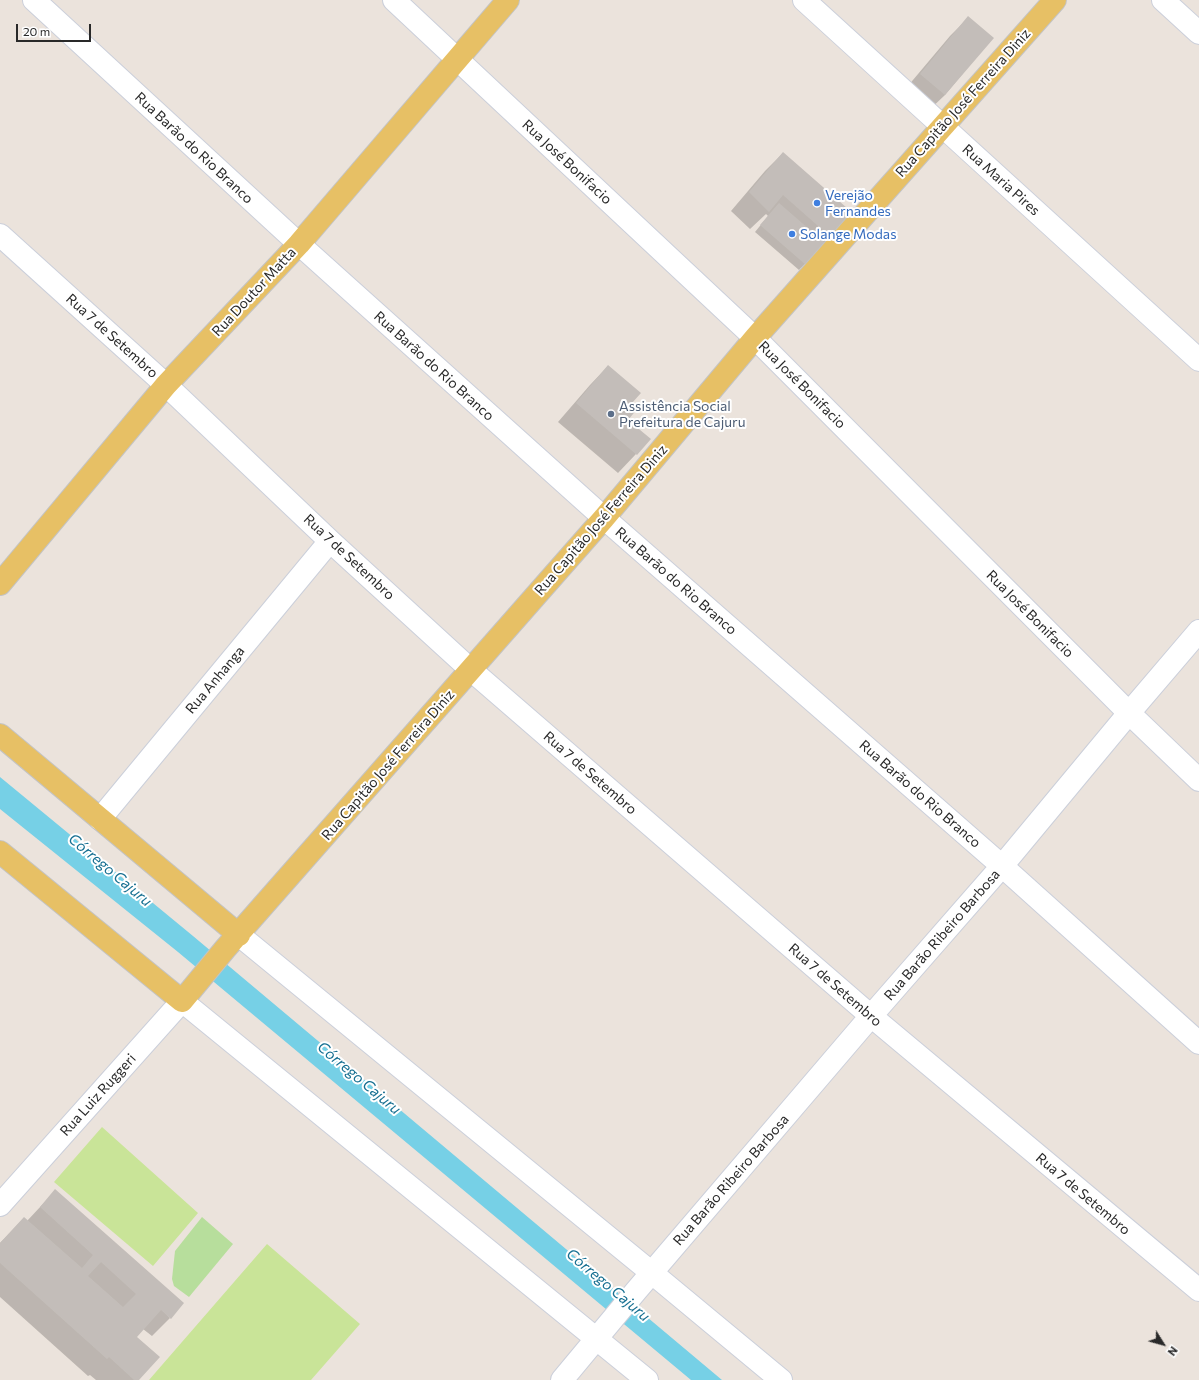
<!DOCTYPE html>
<meta charset="utf-8">
<style>
body{margin:0}
#map{position:relative;width:1199px;height:1380px;overflow:hidden;background:#ebe3dc;font-family:Commissioner,sans-serif}
canvas{display:block}
.north{position:absolute;left:1143px;top:1324px;width:40px;height:40px;-webkit-text-stroke:3px #fff;paint-order:stroke;rotate:127deg;font-size:11px;font-weight:700;line-height:16px;text-align:center;color:#292929}
.north::after{content:'';display:block;margin:auto;width:14px;height:18px;background:#292929;clip-path:polygon(50% 0,100% 100%,50% 72%,0 100%)}
.scale{position:absolute;left:16px;top:24px;width:75px;height:18px;box-sizing:border-box;border:2px solid #292929;border-top:0;padding-left:5px;font-size:12px;line-height:14px;white-space:nowrap;color:#292929;-webkit-text-stroke:3px #fff;paint-order:stroke}
</style>
<div id="map">
<canvas width="1199" height="1380"></canvas>
<div class="north">N</div>
<div class="scale">20 m</div>
</div>
<script>
const context = document.querySelector('canvas').getContext('2d');
context.lineJoin = 'round';
function fill(path, color) {
  context.fillStyle = color;
  context.fill(path, 'evenodd');
}
function stroke(path, color, width, dash) {
  context.strokeStyle = color;
  context.lineWidth = width;
  context.lineCap = dash ? 'butt' : 'round';
  context.setLineDash(dash || []);
  context.stroke(path);
}
function write(font, color, halo, rows, align = 'center') {
  context.font = font + ' Commissioner,sans-serif';
  context.lineWidth = 4;
  context.setLineDash([]);
  context.textBaseline = 'middle';
  context.strokeStyle = halo;
  context.fillStyle = color;
  for (const [text, x, y, turn = 0] of rows) {
    context.save();
    context.translate(x, y);
    context.rotate((+turn || 0) * Math.PI / 180);
    context.textAlign = isNaN(turn) ? turn : align;
    if (halo) context.strokeText(text, 0, 0);
    context.fillText(text, 0, 0);
    context.restore();
  }
}
fill(new Path2D(`
 M202 1217 233 1244 189 1297 174 1286 172 1279 175 1251Z`), '#b7de9c');
fill(new Path2D(`
 M102 1127 198 1213 153 1266 54 1182Z
 M267 1244 360 1324 311 1380H149Z`), '#c9e498');
fill(new Path2D(`
 M0 777 193 936 722 1380H691L178 952 0 809Z`), '#76d0e6');
fill(new Path2D(`
 M968 18 992 38 945 95 926 113 902 93 950 36Z
 M783 153 853 215 799 270 755 232 768 216 766 214 750 229 731 211 765 171Z
 M608 366 631 403 626 420 636 454 618 473 558 422 590 385Z
 M55 1191 170 1318 152 1336 143 1329 136 1337 138 1380H96L90 1375 88 1376 0 1297V1243L24 1218 27 1221Z`), '#0003');
fill(new Path2D(`
 M968 16 994 38 945 95 920 74Z
 M783 152 855 215 834 240 783 195 769 212 749 192Z
 M779 203 825 243 806 265 760 225Z
 M608 365 641 393 632 403 638 408 628 420 651 439 637 455 576 403Z
 M55 1189 184 1303 171 1319 161 1310 137 1337 160 1357 139 1380H134L109 1357 107 1359 0 1263V1243L24 1217 82 1268 93 1255 40 1207ZM101 1262 136 1294 123 1307 88 1276Z`), '#c3bdb9');
const minor = new Path2D(`
 M34 0 299 244 604 518 1002 866 1199 1043
 M394 0 755 338 1129 713 1199 780
 M804 0 1199 360
 M1163 0 1199 33
 M0 235 166 385 330 541 471 670 871 1016 1199 1290
 M100 819 330 541
 M239 935 652 1273 781 1380
 M0 1205 182 1001 647 1380
 M562 1380 636 1291 871 1016 1002 866 1129 713 1199 631`);
const major = new Path2D(`
 M0 584 166 385 299 244 508 0
 M0 735 239 935
 M0 852 182 1001 225 949 604 518 755 338 1055 0`);
stroke(minor, '#cbcfda', 24);
stroke(major, '#c3c3c3', 24);
stroke(minor, '#fff', 22);
stroke(major, '#e7c065', 22);
for (const [x, y, r, color] of [
 [817,203,4,"#3f7fe0"],
 [792,234,4,"#3f7fe0"],
 [611,414,4,"#5c6f8a"]
]) {
  const dot = new Path2D();
  dot.arc(x, y, r, 0, 2 * Math.PI);
  context.fillStyle = color;
  context.fill(dot);
  stroke(dot, '#fff', 1.5);
}
write('14px', '#292929', '#fff', [
 ["Rua Capitão José Ferreira Diniz",963,103,-48],
 ["Rua Barão do Rio Branco",194,148,43],
 ["Rua José Bonifacio",567,162,43],
 ["Rua Maria Pires",1001,180,42],
 ["Rua Doutor Matta",254,292,-47],
 ["Rua 7 de Setembro",112,336,42],
 ["Rua Barão do Rio Branco",434,366,42],
 ["Rua José Bonifacio",802,385,45],
 ["Rua Capitão José Ferreira Diniz",601,520,-49],
 ["Rua 7 de Setembro",349,557,43],
 ["Rua Barão do Rio Branco",676,581,41],
 ["Rua José Bonifacio",1030,614,45],
 ["Rua Anhanga",215,680,-50],
 ["Rua Capitão José Ferreira Diniz",388,765,-49],
 ["Rua 7 de Setembro",590,773,41],
 ["Rua Barão do Rio Branco",920,794,41],
 ["Rua Barão Ribeiro Barbosa",942,935,-49],
 ["Rua 7 de Setembro",835,985,41],
 ["Rua Luiz Ruggeri",98,1095,-48],
 ["Rua Barão Ribeiro Barbosa",731,1180,-49],
 ["Rua 7 de Setembro",1083,1194,40]
]);
write('14px', '#366cbe', '#fff', [
 ["Verejão",825,195],
 ["Fernandes",825,211],
 ["Solange Modas",800,234]
], 'left');
write('14px', '#4e5e75', '#fff', [
 ["Assistência Social",619,406],
 ["Prefeitura de Cajuru",619,422]
], 'left');
write('italic 15px', '#166f91', '#fff', [
 ["Córrego Cajuru",110,870,40],
 ["Córrego Cajuru",359,1078,40],
 ["Córrego Cajuru",608,1285,40]
]);
</script>
